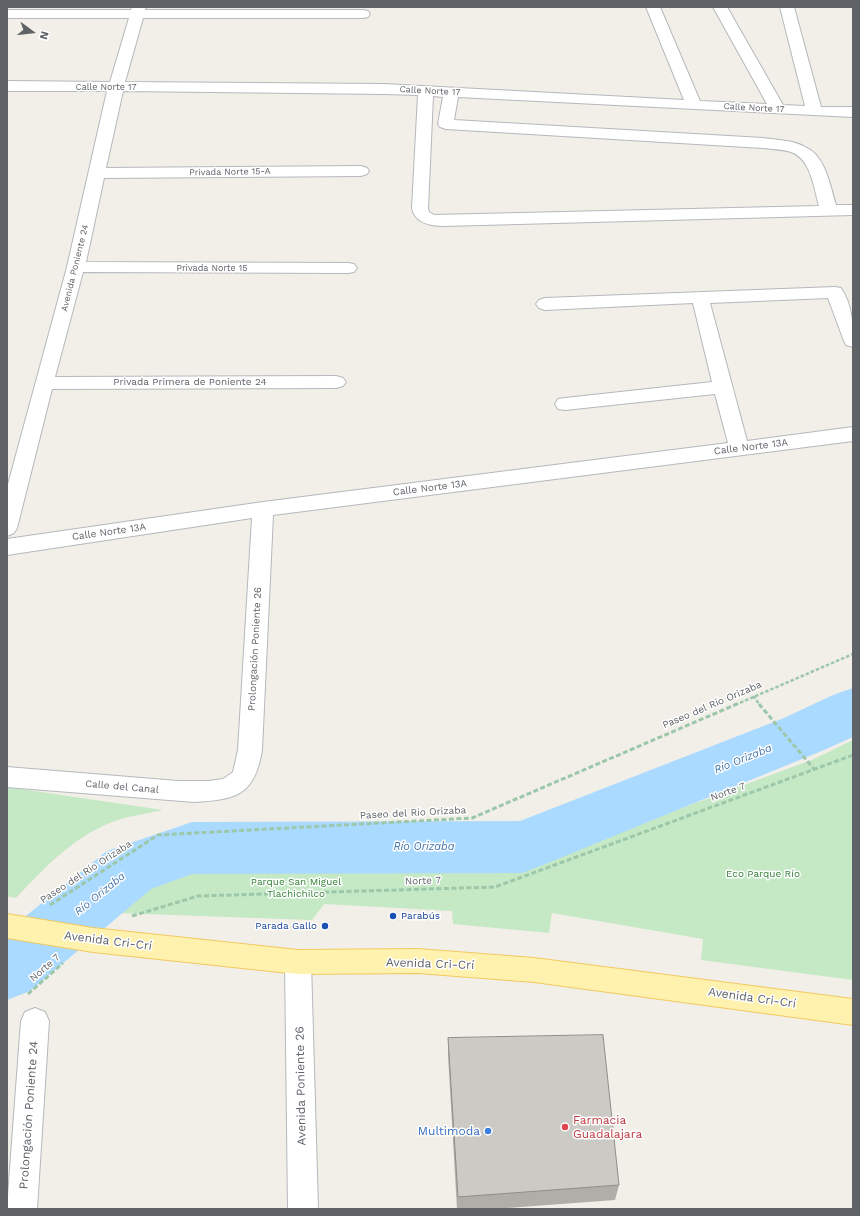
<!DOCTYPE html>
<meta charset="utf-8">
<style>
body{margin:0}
#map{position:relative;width:860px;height:1216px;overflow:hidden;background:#f1efe8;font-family:"Work Sans",sans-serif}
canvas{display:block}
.frame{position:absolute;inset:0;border:8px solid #5f6368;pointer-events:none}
.north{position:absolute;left:12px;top:12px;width:40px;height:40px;-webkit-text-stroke:3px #fff;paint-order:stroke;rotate:105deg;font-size:11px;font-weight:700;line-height:16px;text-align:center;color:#5f6368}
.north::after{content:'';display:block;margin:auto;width:14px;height:18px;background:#5f6368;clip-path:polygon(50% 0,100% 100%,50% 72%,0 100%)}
</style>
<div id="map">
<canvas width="860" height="1216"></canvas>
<div class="frame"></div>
<div class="north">N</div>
</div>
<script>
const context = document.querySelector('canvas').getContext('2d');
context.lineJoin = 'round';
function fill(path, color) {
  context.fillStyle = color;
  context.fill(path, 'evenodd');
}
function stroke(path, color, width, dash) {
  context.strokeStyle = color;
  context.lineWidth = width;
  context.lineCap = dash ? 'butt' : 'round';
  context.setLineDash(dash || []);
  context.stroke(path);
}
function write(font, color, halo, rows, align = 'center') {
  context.font = font + ' "Work Sans",sans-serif';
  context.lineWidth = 3;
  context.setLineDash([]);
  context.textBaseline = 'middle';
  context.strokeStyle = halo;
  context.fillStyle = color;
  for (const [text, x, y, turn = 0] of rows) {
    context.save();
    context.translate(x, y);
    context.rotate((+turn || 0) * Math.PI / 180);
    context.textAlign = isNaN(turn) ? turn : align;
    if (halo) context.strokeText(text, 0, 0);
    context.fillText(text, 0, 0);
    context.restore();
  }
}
fill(new Path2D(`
 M853 740V980L701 960 703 939 552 913 549 933 453 924 452 911 324 904 312 920 89 912 185 857 314 855 553 856 814 759Z
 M7 787 163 810C149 813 135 815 121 819 78 832 46 866 16 898L7 896Z`), '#c5e8c5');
fill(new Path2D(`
 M853 688V737L824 750 543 865 522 873 192 874 151 889 30 991 7 1000V931L107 851 192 822 520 821 784 718 833 695Z`), '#aadaff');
const minor = new Path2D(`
 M132 7H146L145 10H363L368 11 370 14 368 17 363 18H143L125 82 384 84 684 100 646 7H660L700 101 767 104 713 7H727L783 105 805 106 780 7H794L821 107H853V117L458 97 454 120 763 138C777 140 793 140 805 147 826 156 830 186 836 205H853V215L444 226C430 226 415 223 412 208L418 95 384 94 123 91 106 168 361 166 367 168 369 171 367 174 361 176 104 178 86 262 348 263 354 264 357 268 354 272 348 273 83 272 55 377 336 376 343 378 346 382 343 386 336 388 52 389 17 528 14 533 7 536V488L67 267 107 91H7V81L110 82 129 18H7V10H131ZM433 96 443 97 438 124 440 127 446 129 763 148C772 149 782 149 791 152 811 159 814 188 819 206L434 215 429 212 428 208Z
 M835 287 841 288C853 306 853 326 853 347L846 345 844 341 828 298 710 303 747 441 853 427V441L273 515 262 750C255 795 236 800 194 802L7 787V767L178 781H209L223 779 233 772 238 750 252 518 7 555V539L263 502 728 443 715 394 565 410 558 409 555 404 558 399 565 398 712 382 693 303 545 310 539 308 536 304 539 300 545 298Z
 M298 950 307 953 311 962 318 1209H288L285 962 289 953Z
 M35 1008 45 1012 49 1021 37 1209H7L21 1021 25 1012Z`);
const major = new Path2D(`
 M7 914 93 928 298 950 418 949 534 958 853 999V1025L534 982 418 973 298 974 93 952 7 938Z`);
stroke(minor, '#b5b8bc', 2);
stroke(major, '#f2c960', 2);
stroke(new Path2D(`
 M753 696 760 705
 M735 705 853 654`), '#9cc7a9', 2.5, [3.5, 2]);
stroke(new Path2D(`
 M759 704 814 769
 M50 905 158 835 472 818 737 704
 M132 916 198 896 495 887 853 755
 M28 994 63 963`), '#9cc7a9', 3, [5, 2.5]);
fill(minor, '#fff');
fill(major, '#fff2af');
fill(new Path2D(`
 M448 1038 619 1185 615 1200 494 1209H457L448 1055Z`), '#afaea9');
const building = new Path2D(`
 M603 1035 619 1185 458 1197 448 1038Z`);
fill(building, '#cccac5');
stroke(building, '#8f8d8a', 1);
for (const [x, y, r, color] of [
 [393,916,4,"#1a4fb4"],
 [325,926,4,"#1a4fb4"],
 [565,1127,4,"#e0444e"],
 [488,1131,4,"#3f7fe0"]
]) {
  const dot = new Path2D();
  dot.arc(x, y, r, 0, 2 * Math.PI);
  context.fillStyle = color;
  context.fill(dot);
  stroke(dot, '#fff', 1.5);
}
write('9px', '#5f6368', '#fff', [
 ["Calle Norte 17",106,87],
 ["Calle Norte 17",430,91,3],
 ["Calle Norte 17",754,108,3],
 ["Privada Norte 15-A",230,172,-1],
 ["Avenida Poniente 24",75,268,-76],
 ["Privada Norte 15",212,268]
]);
write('10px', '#5f6368', '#fff', [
 ["Privada Primera de Poniente 24",190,382],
 ["Calle Norte 13A",751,447,-7],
 ["Calle Norte 13A",430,488,-7],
 ["Calle Norte 13A",109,532,-8],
 ["Prolongación Poniente 26",255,649,-87],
 ["Paseo del Río Orizaba",712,705,-23],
 ["Calle del Canal",122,787,5],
 ["Norte 7",728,792,-20],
 ["Paseo del Río Orizaba",413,813,-3],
 ["Paseo del Río Orizaba",86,872,-33],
 ["Norte 7",423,881,-2],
 ["Norte 7",45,968,-41]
]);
write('10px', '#348238', '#fff', [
 ["Eco Parque Río",763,874],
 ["Parque San Miguel",296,882],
 ["Tlachichilco",296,894]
]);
write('10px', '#164399', '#fff', [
 ["Parabús",401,916],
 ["Parada Gallo",317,926,"right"]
], 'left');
write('italic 11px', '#4174aa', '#fff', [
 ["Río Orizaba",743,759,-22],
 ["Río Orizaba",424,847],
 ["Río Orizaba",100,894,-39]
]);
write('12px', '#5f6368', '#fff', [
 ["Avenida Cri-Crí",108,941,7],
 ["Avenida Cri-Crí",430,964,2],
 ["Avenida Cri-Crí",752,998,8],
 ["Avenida Poniente 26",301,1086,-91],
 ["Prolongación Poniente 24",29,1115,-86]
]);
write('12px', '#be3a42', '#fff', [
 ["Farmacia",573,1120],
 ["Guadalajara",573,1134]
], 'left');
write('12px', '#366cbe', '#fff', [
 ["Multimoda",480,1131]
], 'right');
</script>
